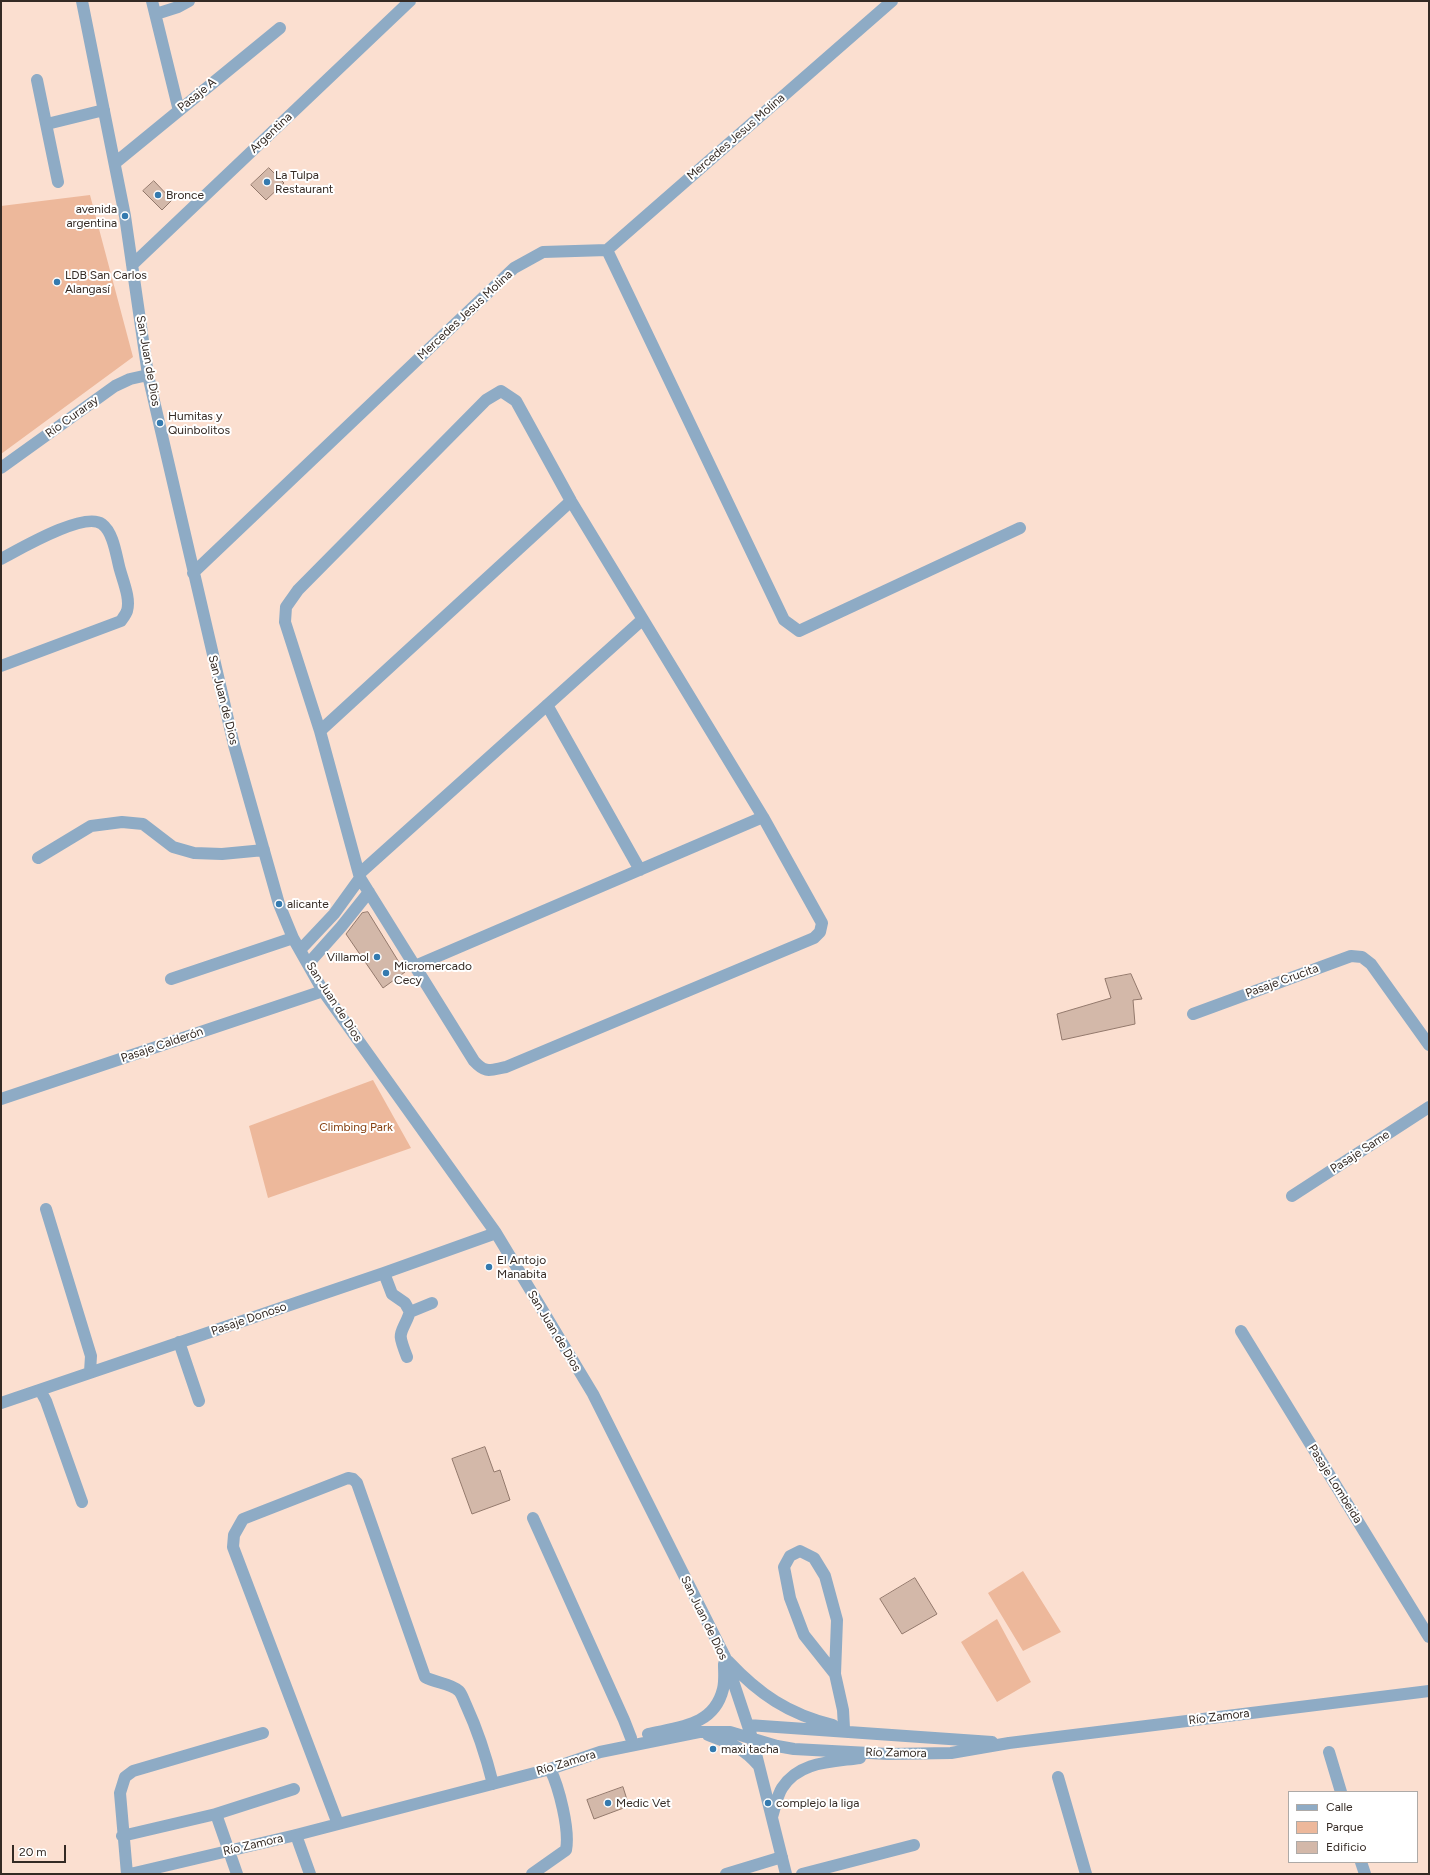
<!DOCTYPE html>
<meta charset="utf-8">
<style>
body{margin:0}
#map{position:relative;width:1430px;height:1875px;overflow:hidden;background:#fbdfd0;font-family:Figtree,sans-serif}
canvas{display:block}
.frame{position:absolute;inset:0;border:2px solid #342a24;pointer-events:none}
.legend{position:absolute;left:1288px;top:1791px;width:130px;height:72px;box-sizing:border-box;background:#fff;border:1px solid #aeaaa7;margin:0;padding:5px 7px;list-style:none;font-size:12px;color:#342a24}
.legend li{display:flex;align-items:center;gap:8px;height:20px}
.legend b{width:20px;border:1px solid #aeaaa7}
.scale{position:absolute;left:12px;top:1845px;width:54px;height:18px;box-sizing:border-box;border:2px solid #342a24;border-top:0;padding-left:5px;font-size:12px;line-height:14px;white-space:nowrap;color:#342a24;-webkit-text-stroke:3px #fff;paint-order:stroke}
</style>
<div id="map">
<canvas width="1430" height="1875"></canvas>
<div class="frame"></div>
<ul class="legend">
<li><b style="height:5px;background:#8eabc5"></b>Calle</li>
<li><b style="height:11px;background:#edb89b"></b>Parque</li>
<li><b style="height:11px;background:#d3b8a9"></b>Edificio</li>
</ul>
<div class="scale">20 m</div>
</div>
<script>
const context = document.querySelector('canvas').getContext('2d');
context.lineJoin = 'round';
function fill(path, color) {
  context.fillStyle = color;
  context.fill(path, 'evenodd');
}
function stroke(path, color, width, dash) {
  context.strokeStyle = color;
  context.lineWidth = width;
  context.lineCap = dash ? 'butt' : 'round';
  context.setLineDash(dash || []);
  context.stroke(path);
}
function write(font, color, halo, rows, align = 'center') {
  context.font = font + ' Figtree,sans-serif';
  context.lineWidth = 4;
  context.setLineDash([]);
  context.textBaseline = 'middle';
  context.strokeStyle = halo;
  context.fillStyle = color;
  for (const [text, x, y, turn = 0] of rows) {
    context.save();
    context.translate(x, y);
    context.rotate((+turn || 0) * Math.PI / 180);
    context.textAlign = isNaN(turn) ? turn : align;
    if (halo) context.strokeText(text, 0, 0);
    context.fillText(text, 0, 0);
    context.restore();
  }
}
fill(new Path2D(`
 M90 195 133 357 1 454V206Z
 M373 1080 411 1148 268 1198 249 1126Z
 M1023 1571 1061 1632 1023 1651 988 1593Z
 M997 1619 1031 1682 997 1702 961 1642Z`), '#edb89b');
const building = new Path2D(`
 M269 168 284 183 266 200 251 185Z
 M154 181 172 200 162 210 143 191Z
 M368 912 405 972 383 988 346 934 362 913Z
 M1131 974 1142 999 1133 1000 1135 1024 1062 1040 1057 1014 1111 998 1105 979Z
 M485 1447 494 1472 500 1470 510 1500 472 1514 452 1459Z
 M915 1578 937 1614 902 1634 880 1599Z
 M623 1787 629 1806 594 1819 587 1800Z`);
fill(building, '#d3b8a9');
stroke(building, '#93796c', 1);
stroke(new Path2D(`
 M82 1 125 216 148 375 234 745 279 904 293 938 323 991 496 1233 593 1394 725 1657 752 1738 786 1874
 M152 1 179 111
 M156 14 178 7 189 1
 M37 80 58 182
 M47 124 104 110
 M115 163 280 28
 M607 250 784 620 799 631 1020 528
 M132 265 410 1
 M501 391 516 401 571 501 763 817 822 923 820 932 814 938 506 1067C490 1070 486 1074 474 1061L360 878 320 731 285 622 286 607 298 590 486 400Z
 M1 468 115 386 130 379 148 375
 M1 559C20 549 84 511 102 524 113 532 116 554 119 566 122 579 131 598 127 611 126 614 123 618 121 621L1 666
 M193 573 514 268 543 252 607 250 892 1
 M547 705 640 870
 M320 731 571 501
 M38 858 91 826 122 822 143 824 173 847 194 853 222 854 264 850
 M359 874 642 620
 M301 949 334 914 360 878
 M308 964 341 927 369 892
 M415 966 763 817
 M171 979 293 938
 M1193 1014 1351 956 1362 957 1371 964 1429 1045
 M1 1099 323 991
 M1292 1196 1429 1107
 M46 1209 91 1356 90 1372
 M384 1273 392 1294 405 1303 410 1312C401 1337 396 1329 407 1357
 M410 1312 432 1303
 M1241 1331 1429 1637
 M179 1342 199 1401
 M40 1390 46 1401 82 1502
 M1 1403 384 1273 496 1233
 M533 1518 624 1720 631 1738
 M728 1661C759 1694 788 1714 833 1725
 M835 1674 804 1635 790 1598 784 1567 790 1556 800 1551 814 1558 825 1576 837 1620 835 1674 843 1710 844 1728
 M748 1725 992 1742
 M648 1734C679 1727 714 1726 723 1689 725 1681 724 1672 724 1664
 M708 1735C729 1743 743 1747 758 1765
 M1329 1752 1341 1792
 M1058 1777 1086 1874
 M216 1814 237 1874
 M772 1817C775 1808 777 1796 782 1788 799 1761 832 1762 860 1758
 M338 1824 233 1547 234 1535 243 1519 348 1478 353 1479 357 1483 425 1677C435 1683 450 1683 459 1691 462 1694 464 1701 466 1705 478 1731 486 1756 493 1784
 M296 1835 310 1874
 M122 1836 216 1814 294 1789
 M1361 1862 1365 1874
 M127 1874 120 1793 125 1777 133 1771 263 1733
 M130 1874 296 1835 550 1769 600 1752 699 1732H730L777 1746 794 1749 888 1754 951 1753 1009 1743 1429 1691
 M532 1874 566 1850C570 1830 559 1787 550 1769
 M726 1874 782 1857
 M802 1874 914 1845`), '#8eabc5', 12);
for (const [x, y, r, color] of [
 [267,182,4,"#347aaf"],
 [158,195,4,"#347aaf"],
 [125,216,4,"#347aaf"],
 [57,282,4,"#347aaf"],
 [160,423,4,"#347aaf"],
 [279,904,4,"#347aaf"],
 [377,957,4,"#347aaf"],
 [386,973,4,"#347aaf"],
 [489,1267,4,"#347aaf"],
 [713,1749,4,"#347aaf"],
 [608,1803,4,"#347aaf"],
 [768,1803,4,"#347aaf"]
]) {
  const dot = new Path2D();
  dot.arc(x, y, r, 0, 2 * Math.PI);
  context.fillStyle = color;
  context.fill(dot);
  stroke(dot, '#fff', 1.5);
}
write('12px', '#342a24', '#fff', [
 ["Pasaje A",197,95,-39],
 ["Argentina",271,133,-43],
 ["Mercedes Jesus Molina",736,137,-41],
 ["Mercedes Jesus Molina",465,315,-43],
 ["San Juan de Dios",148,361,80],
 ["Río Curaray",72,417,-36],
 ["San Juan de Dios",223,700,76],
 ["Pasaje Crucita",1282,981,-20],
 ["San Juan de Dios",334,1002,57],
 ["Pasaje Calderón",162,1045,-19],
 ["Pasaje Same",1360,1152,-33],
 ["Pasaje Donoso",249,1319,-19],
 ["San Juan de Dios",554,1331,59],
 ["Pasaje Lombeida",1335,1484,58],
 ["San Juan de Dios",704,1618,64],
 ["Río Zamora",1219,1717,-7],
 ["Río Zamora",896,1753,1],
 ["Río Zamora",566,1763,-17],
 ["Río Zamora",253,1845,-13]
]);
write('12px', '#342a24', '#fff', [
 ["La Tulpa",275,175],
 ["Restaurant",275,189],
 ["Bronce",166,195],
 ["avenida",117,209,"right"],
 ["argentina",117,223,"right"],
 ["LDB San Carlos",65,275],
 ["Alangasí",65,289],
 ["Humitas y",168,416],
 ["Quinbolitos",168,430],
 ["alicante",287,904],
 ["Villamol",369,957,"right"],
 ["Micromercado",394,966],
 ["Cecy",394,980],
 ["El Antojo",497,1260],
 ["Manabita",497,1274],
 ["maxi tacha",721,1749],
 ["Medic Vet",616,1803],
 ["complejo la liga",776,1803]
], 'left');
write('12px', '#864010', '#fff', [
 ["Climbing Park",356,1127]
]);
</script>
